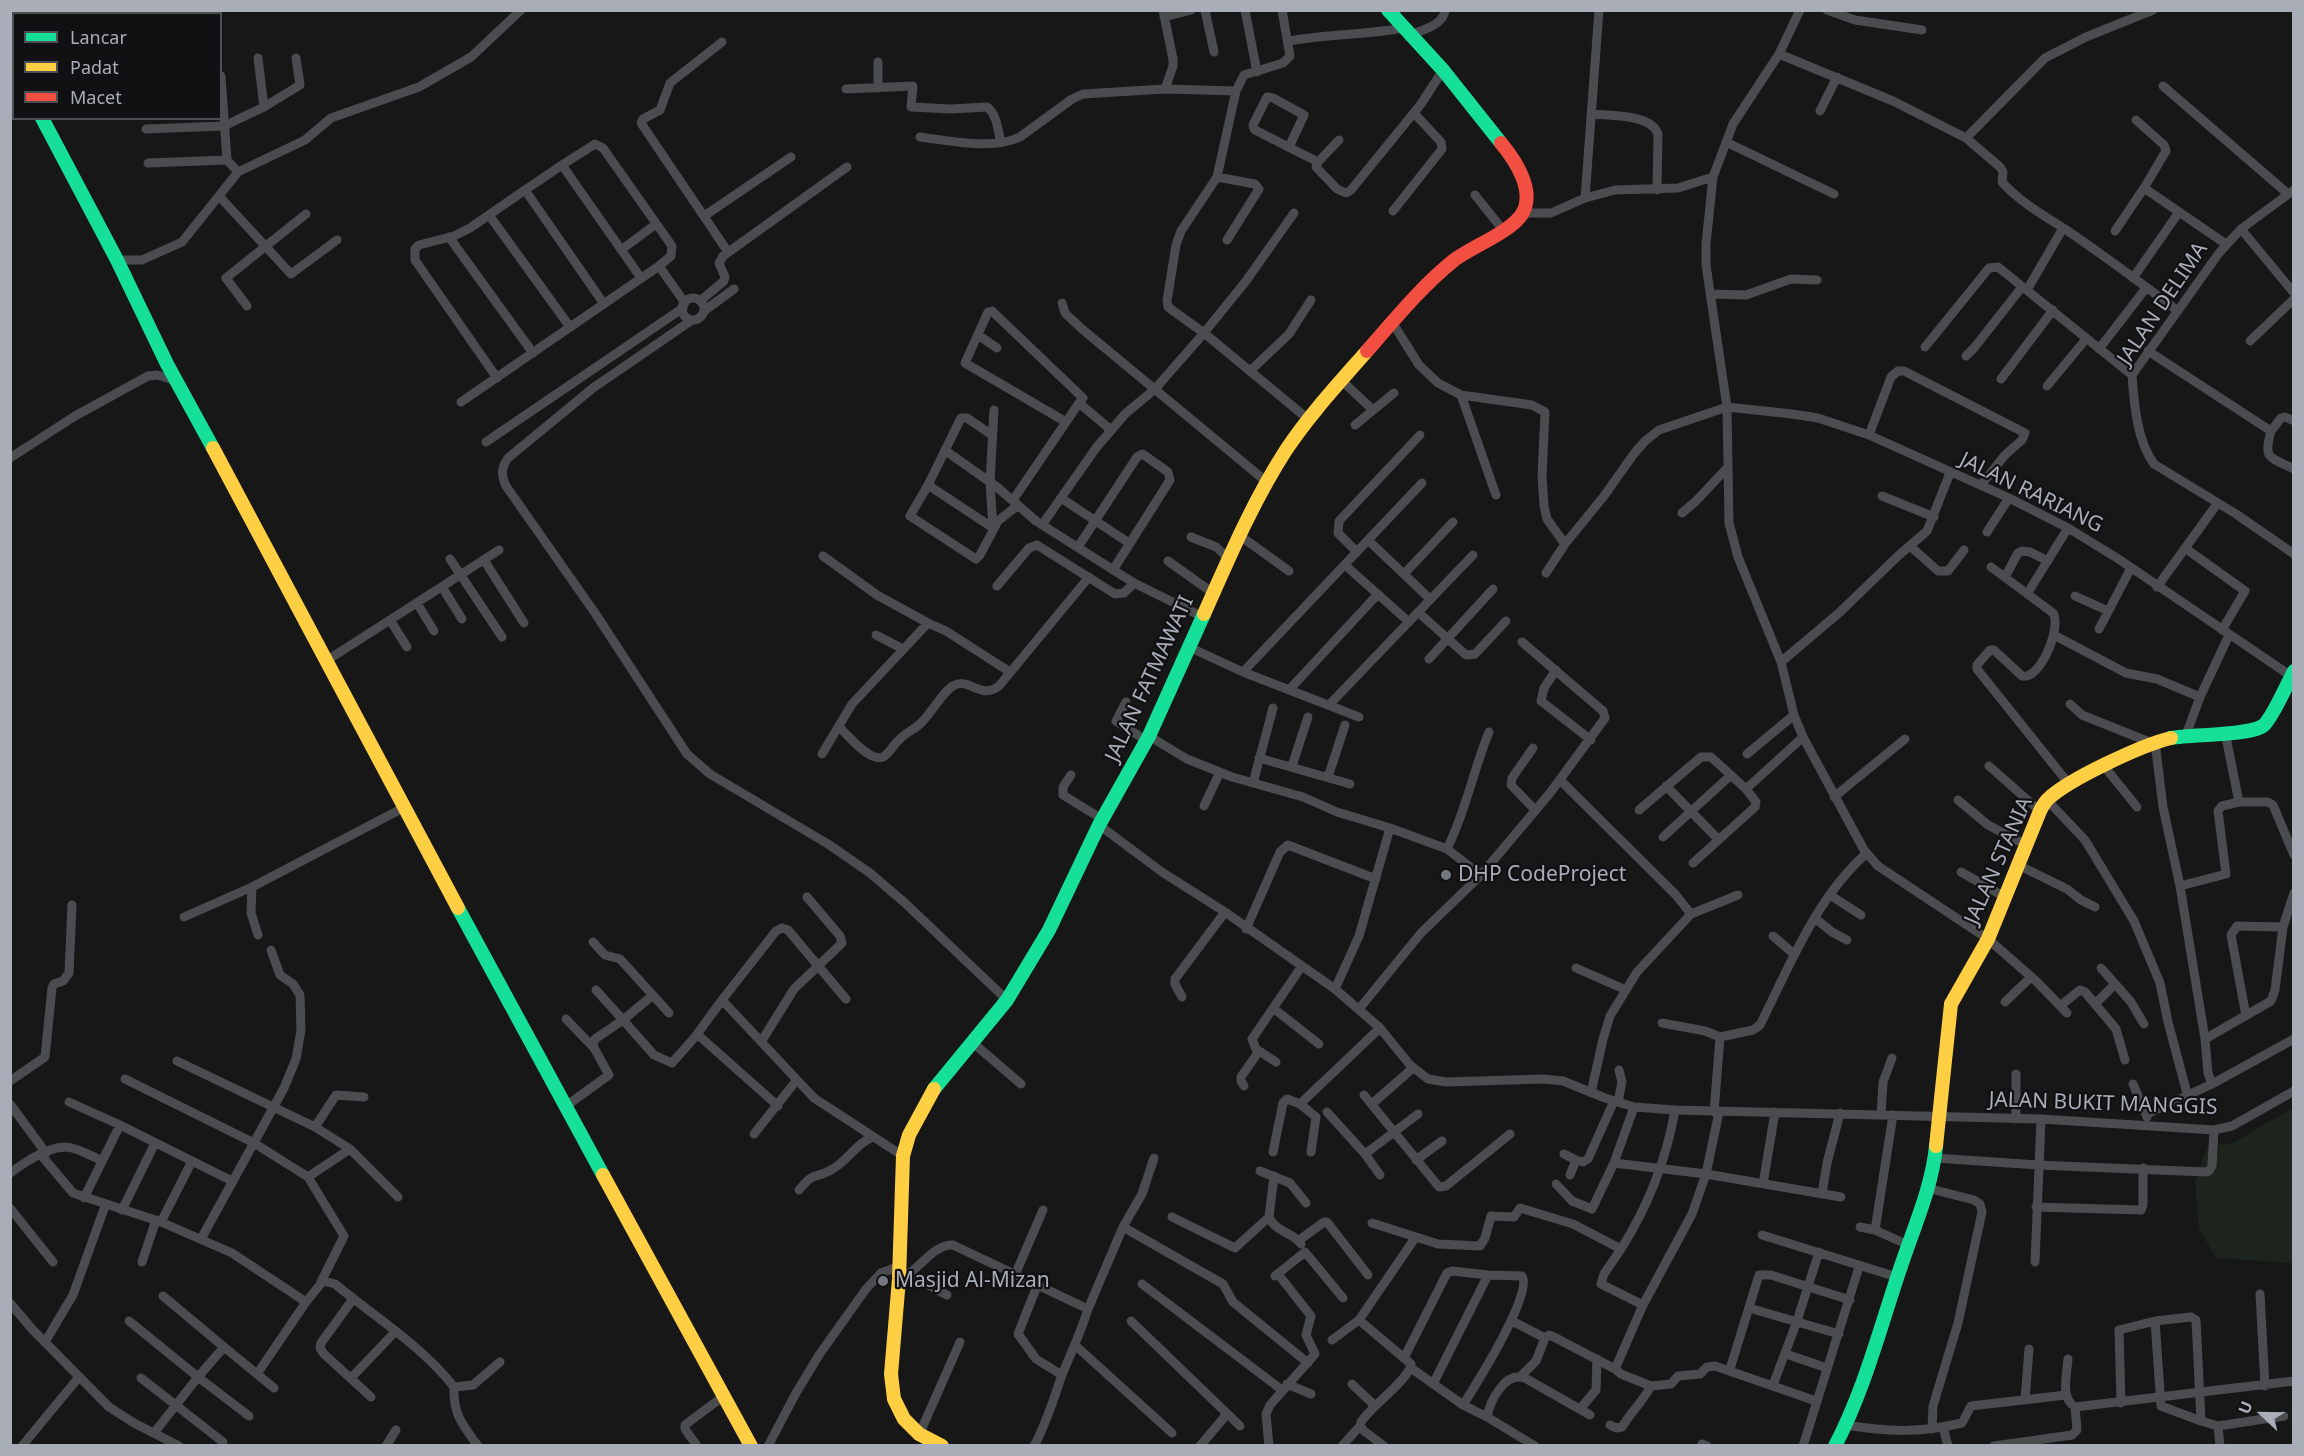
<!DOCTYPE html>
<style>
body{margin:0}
#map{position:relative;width:2304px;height:1456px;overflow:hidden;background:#171717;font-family:"Noto Sans",sans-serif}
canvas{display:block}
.frame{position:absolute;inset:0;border:12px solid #a8adb8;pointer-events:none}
.legend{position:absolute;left:12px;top:12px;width:210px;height:108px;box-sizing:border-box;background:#111113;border:2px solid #4d4f55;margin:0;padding:8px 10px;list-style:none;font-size:18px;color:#a8adb8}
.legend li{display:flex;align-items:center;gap:12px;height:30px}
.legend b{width:30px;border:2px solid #4d4f55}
.north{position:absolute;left:2232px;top:1384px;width:60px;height:60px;-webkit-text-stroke:4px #111113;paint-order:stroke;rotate:292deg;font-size:16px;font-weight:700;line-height:24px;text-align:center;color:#a8adb8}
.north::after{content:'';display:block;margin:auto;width:21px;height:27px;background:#a8adb8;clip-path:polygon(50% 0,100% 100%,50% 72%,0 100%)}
</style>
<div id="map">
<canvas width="2304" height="1456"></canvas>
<div class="frame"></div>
<ul class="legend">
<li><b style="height:8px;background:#16e098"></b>Lancar</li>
<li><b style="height:8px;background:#ffcf43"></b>Padat</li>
<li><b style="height:8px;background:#f24e42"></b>Macet</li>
</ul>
<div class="north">U</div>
</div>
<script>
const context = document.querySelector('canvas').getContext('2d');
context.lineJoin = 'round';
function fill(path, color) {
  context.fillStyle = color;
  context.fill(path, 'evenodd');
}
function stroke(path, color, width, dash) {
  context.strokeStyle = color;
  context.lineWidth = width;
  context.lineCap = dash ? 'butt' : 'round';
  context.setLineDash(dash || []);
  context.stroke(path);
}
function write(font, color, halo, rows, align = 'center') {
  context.font = font + ' "Noto Sans",sans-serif';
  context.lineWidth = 4.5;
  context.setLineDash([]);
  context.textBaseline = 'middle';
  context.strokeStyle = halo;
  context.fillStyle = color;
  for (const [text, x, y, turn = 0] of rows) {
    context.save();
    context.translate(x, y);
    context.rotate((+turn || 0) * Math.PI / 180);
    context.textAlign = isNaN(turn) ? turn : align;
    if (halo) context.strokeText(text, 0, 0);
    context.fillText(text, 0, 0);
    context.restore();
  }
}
fill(new Path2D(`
 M2293 1108V1263L2216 1258 2199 1228 2195 1182 2208 1145 2231 1144Z`), '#1d241e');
stroke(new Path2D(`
 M1163 10 1173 59V66L1165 89
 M1205 10 1214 52
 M1245 10 1257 72
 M1800 10 1779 54 1733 124 1713 177 1706 244V265L1727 407 1729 523 1738 557 1781 662 1794 715 1803 737 1864 850 1878 866 1988 939 2036 981 2067 1013
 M1827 10 1855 20 1922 30
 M94 14 98 10
 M1164 17 1191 10
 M1410 35C1422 30 1444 25 1445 10
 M1289 41C1327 34 1365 35 1404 28
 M722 42 670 83 660 110 643 119 641 123 728 252
 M1779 54 1893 101 1966 138 2000 167 2003 172 2002 182C2020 202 2043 215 2065 229 2103 255 2141 283 2178 311
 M258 58 264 107
 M10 61 14 66
 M878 62V88
 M221 76 227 160 238 172
 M2163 86 2287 193
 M846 89 913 86 911 107 951 109 987 107C997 114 998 131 1001 143
 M1236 91 1244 75 1283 63 1290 56 1282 10
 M1820 111 1837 77
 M1592 114C1611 116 1651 114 1658 134L1657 190
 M2136 120 2164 145 2166 151 2144 188 2226 244
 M146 129 224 126 264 107 300 85 296 58
 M920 137C949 141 993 150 1020 137L1072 99 1083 94 1165 89 1236 91 1217 177
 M1966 138 2045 58 2086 37 2153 10
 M1339 140 1318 162 1316 167 1337 189 1346 193 1351 190 1421 104 1443 70
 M1726 142 1834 194
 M1289 147 1304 115 1273 98 1267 97 1253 125 1254 129 1255 130 1318 162
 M148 163 227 160
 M525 190 562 165
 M1475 195 1503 230
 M219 196 291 274 337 240
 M1585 198 1599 10
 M1393 211 1442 149 1441 142 1414 113
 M1523 213H1551L1585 198 1615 190 1678 188 1713 177
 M489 215 570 327
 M704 216 791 157
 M2241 229 2294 190
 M2115 231 2144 188
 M449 237 533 353
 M1227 240 1259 189 1255 184 1217 177 1181 231 1176 245 1167 301 1168 307 1204 333 1308 419
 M621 250 656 224
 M117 260H142L182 242 238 172 305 140 331 118 419 87 471 57 521 10
 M659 266 685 303
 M2133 278 2179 212
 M2027 290 2063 228
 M2294 293 2241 229 2219 253 2132 375C2134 404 2137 441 2154 464L2236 514 2294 554
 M1712 294 1746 295 1791 279 1817 280
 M682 309a11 11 0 1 1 22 0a11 11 0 1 1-22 0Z
 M700 301 724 281 725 277 719 263 723 256 847 167
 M1062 303 1065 313 1082 329 1268 483
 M247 306 226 278 306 214
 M704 311 734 289
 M692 320 593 388 508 458C501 468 501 475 506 486L595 613 687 754 710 774 828 844 870 873 905 903 1007 1000
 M1392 322 1419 365 1438 383 1461 395 1532 405 1545 412 1542 476 1544 506 1547 519 1565 544
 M978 335 997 348
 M2250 341 2294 299
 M1925 347 1989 268 1998 267 2132 375
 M2099 349 2146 288
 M2148 351 2271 431C2263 459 2269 457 2294 469
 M1966 356 1974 348 2022 287
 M1250 371 1289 334 1311 300
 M497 378 415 260V249L419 245 454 236 470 228 525 190 604 304
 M2001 379 2053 310
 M1341 380 1372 409
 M2047 386 2086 339
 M1461 395 1496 495
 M461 402 659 266 671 256 672 246 603 148 595 144 562 165 641 278
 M1066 422 965 363 988 312 992 311 1083 398 1079 403 1111 430
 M1355 425 1394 393
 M2271 431 2281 418 2285 417 2294 421
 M992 435 967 418H961L928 485 910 516 976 559 980 555 998 521 1018 505
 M1869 435 1891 377 1898 371H1904L2025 433 2022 440 2005 455 1981 485
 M486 442 683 308
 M946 451 997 487 1036 521 1134 583 1203 617
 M10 458 75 416 148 376 157 375 177 381
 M928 485 993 528 990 482 994 410
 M1882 496 1934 517
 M1061 498 1129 543
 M1013 500 1079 403
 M1682 513 1696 501 1728 467
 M1042 525 1096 448 1125 414 1155 389 1204 333 1246 281 1294 213
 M1987 532 2009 498
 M1239 535 1289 571
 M1191 537 1216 547 1228 558
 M1368 540 1430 599
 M1910 546 1938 571H1948L1964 550
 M1078 547 1137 457 1142 454 1144 455 1168 472 1170 480 1113 570
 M2185 548 2245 591 2222 630
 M1357 552 1338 533 1339 521 1420 435
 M823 556 877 595 928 623
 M450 559 502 637
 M484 560 524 623
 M1168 561 1213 593
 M1345 565 1409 622
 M1991 567 2053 613C2062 627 2040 681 2022 676L1994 650H1990L1977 665V669L2069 784
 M1546 573 1565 544 1604 496 1633 455 1645 441 1659 430 1727 407 1792 414 1818 418 1869 435 2009 498 2068 528 2117 558 2291 676
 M1404 574 1453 522
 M2005 577 2018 553 2022 551 2030 552 2048 561
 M997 586 1029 548 1037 545 1115 594 1124 593 1134 583
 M442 587 462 619
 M2157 587 2217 504
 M2027 594 2068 528
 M2075 596 2108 611
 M417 603 434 631
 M1418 612 1466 655 1475 654 1506 621
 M390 620 407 647
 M2099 629 2131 568
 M876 635 903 649
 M2054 635 2126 673 2157 679 2200 697
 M1189 647 1243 672 1359 717
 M1429 659 1493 589
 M326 661 499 550
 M1781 662 1840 612 1899 555 1927 531 1950 473
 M1556 670 1544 688 1541 701 1591 740
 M1243 672 1422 483
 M1289 690 1378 594
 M1126 702 1116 721 1147 741
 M2070 704 2082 715 2152 743
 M1329 705 1473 555
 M839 727C848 735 870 763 883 757 890 753 893 745 899 740 905 733 914 730 921 723 931 714 944 689 955 685 970 678 981 700 999 686L1089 577
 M2225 732 2239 802H2268L2273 805 2294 855
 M2186 735 2200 697 2229 635
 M1149 736 1187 759 1232 777 1303 797 1337 812 1390 828
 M2155 742 2163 807 2180 886 2205 1039 2208 1073 2212 1084 2294 1039
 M1533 748 1512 778 1511 785 1535 810
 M822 754 852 704 928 623 946 631 1010 672
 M1747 754 1794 715
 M1259 758 1350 784
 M1292 766 1308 717
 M1989 766 2040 811
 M2104 766 2137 807
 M1071 775 1063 787V795L1102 819
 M1328 777 1345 725
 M1560 780 1675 894 1691 914 1637 972 1610 1016 1603 1039 1591 1093
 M1253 783 1273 708
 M1666 786 1718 839
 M1746 789 1803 737
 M1834 797 1905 739
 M1958 800 1988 825 2026 845
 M2047 800 2085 840 2134 921 2160 983 2168 1022 2188 1097
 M1204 806 1220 772
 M1639 810 1701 757H1711L1746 789 1756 802 1755 807 1693 863
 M1099 825 1162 872 1225 912 1335 989 1380 1028 1410 1065 1428 1079 1446 1082 1543 1079 1563 1081 1605 1098 1634 1107 1675 1110 2041 1119 2214 1130 2232 1126 2294 1091
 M1663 837 1731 775
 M1447 849C1466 811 1473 771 1489 732
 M2018 865 2067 889 2081 900 2095 907
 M1961 872 2005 897
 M2180 886 2226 874 2218 811 2222 806 2239 802
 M1830 895 1861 915
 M1691 914 1738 895
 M184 917 252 887
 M1816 919 1832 932 1847 940
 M1246 929 1280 852 1288 845 1376 879
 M258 935 251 913 252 887 403 808
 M1773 936 1794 954
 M593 942 605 955 620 959 669 1013
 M1576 968 1626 990
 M2101 968 2131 1002 2144 1024
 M1335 989 1359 936 1390 828 1447 849 1481 875
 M596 990 623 1020 653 995
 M1182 997 1175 984V979L1225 912
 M846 999 788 930 782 928 776 931 722 1000 814 1098 903 1156
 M2005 1002 2031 977
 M2095 1004 2115 984
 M2060 1006 2080 990 2085 992 2116 1029 2125 1060
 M1273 1008 1319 1044
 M1359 1009 1421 933 1481 875 1550 793 1605 718 1603 711 1522 642
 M2246 1016 2231 935 2237 926 2283 927
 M566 1019 593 1047
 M1662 1023 1705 1031 1720 1037 1714 1112
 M697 1034 778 1106
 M1720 1037 1753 1030 1760 1025C1789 967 1817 896 1867 853
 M2205 1039 2271 1001 2275 990 2283 927 2294 893
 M761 1042 794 989 842 943 840 936 807 897
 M972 1042 1021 1084
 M177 1061 315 1127 350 1149 398 1197
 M1276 1062 1256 1049 1252 1039 1302 966
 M2016 1074V1119
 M125 1079 254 1143 308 1177 344 1236 321 1282
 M10 1081 45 1057 52 988 54 984 63 981 69 973 72 905
 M2133 1084 2147 1117
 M1244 1086 1241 1081V1077L1259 1051
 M1364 1095 1439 1187 1446 1186 1510 1134
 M69 1102 120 1125 232 1181
 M1618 1102 1622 1082 1619 1070
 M1373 1103 1413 1068
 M10 1104 46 1153
 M1300 1104 1380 1028
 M566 1106 609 1075 593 1046 595 1039 623 1020 654 1055 672 1063 695 1037 722 1000
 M1327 1112 1365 1154 1380 1175
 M2147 1114 2212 1084
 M1881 1115 1883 1082 1892 1058
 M1893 1115 1875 1230 1908 1245
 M315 1127 336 1095 364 1097
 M754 1134 796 1081
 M1273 1152 1283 1103 1287 1099 1300 1104 1316 1117 1311 1152
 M1365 1154 1418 1114
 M1564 1154 1576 1160
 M41 1155 73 1193 161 1222 232 1253 306 1302 323 1281 335 1284C375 1317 422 1346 454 1387 453 1414 462 1424 478 1446
 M1935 1158 2038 1165 2206 1172 2209 1171 2212 1166 2214 1130
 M1416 1160 1442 1141
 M1614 1163 1706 1174 1841 1197
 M1260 1171 1290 1183 1306 1203
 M10 1173C25 1162 47 1147 66 1147 79 1148 91 1156 102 1161
 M1570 1175 1576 1160 1583 1162 1588 1159 1614 1101
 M1274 1176 1269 1217C1275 1232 1293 1232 1301 1244
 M308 1177 350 1149
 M1556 1184 1572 1201 1592 1209 1614 1163 1634 1107
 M1763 1184 1775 1112
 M1927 1188 1974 1200 1980 1204 1982 1212 1958 1323 1933 1406 1932 1429
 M799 1190C814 1171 815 1179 831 1170 848 1161 856 1143 873 1137
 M1822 1194 1827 1163 1840 1113
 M84 1198 120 1125
 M2036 1207 2141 1210 2143 1205V1168
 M10 1208 53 1262
 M122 1210 155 1143
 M1172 1217 1235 1248 1269 1217
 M161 1222 192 1161
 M1372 1223 1438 1244 1480 1246 1485 1238 1491 1216 1514 1217 1520 1208 1573 1224 1621 1249C1649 1205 1666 1161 1675 1110
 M1123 1227 1142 1194 1154 1158
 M1860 1227 1875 1230
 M1762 1235 1897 1277
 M201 1239 284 1088 296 1059 301 1030 300 995 293 984 280 975 271 950
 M1298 1241 1324 1222H1327L1368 1275
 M1621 1249 1604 1274 1601 1284 1643 1305
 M142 1262 156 1220
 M2035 1262 2041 1119
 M910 1275 947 1295
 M1015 1275 1043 1210
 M1275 1276 1305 1252 1343 1298
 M899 1279C919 1272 932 1244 953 1245L1088 1309C1081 1332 1071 1353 1062 1375 1053 1400 1047 1422 1034 1446
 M1142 1284 1282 1390
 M1037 1286 1018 1334 1036 1359 1062 1375
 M2260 1294 2265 1386
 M353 1299 321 1343 320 1348 324 1354 371 1397
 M10 1303 32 1329 109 1407 134 1423 179 1446
 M1749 1308 1839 1334
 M1088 1309 1123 1227 1223 1284 1233 1302 1308 1363
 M1359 1320 1411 1364C1411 1378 1371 1406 1361 1422L1360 1426 1364 1431 1384 1446
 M129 1321 198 1377 224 1347 163 1296
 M1131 1321 1240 1426
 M1512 1321 1545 1338 1549 1335 1554 1337 1615 1369 1621 1374 1651 1386 1671 1384 1678 1376 1700 1374 1707 1367 1715 1366 1816 1401
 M2155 1321 2191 1317 2196 1320 2201 1421 2218 1426 2220 1446
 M1332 1340 1359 1320 1415 1238
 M45 1342 73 1295 105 1206
 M1076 1346 1172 1433
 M224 1347 274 1388
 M1786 1354 1827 1368
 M1404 1358 1447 1273 1452 1271 1488 1275 1522 1276C1534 1293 1475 1386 1463 1405
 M2068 1359C2067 1374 2060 1398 2075 1407L2294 1381
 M1411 1368 1463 1405 1487 1417
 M1615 1369 1643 1305 1692 1214 1706 1174 1719 1112
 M1730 1369 1759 1275H1771L1850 1300
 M257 1374 306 1302
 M1521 1376 1536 1361 1545 1338
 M141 1378 223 1442
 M351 1378 395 1332
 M1287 1384 1311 1394
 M1352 1384 1374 1405
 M1433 1384 1488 1275
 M1773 1385 1797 1321 1819 1252
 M454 1387 473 1385 500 1362
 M2025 1400 2029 1349
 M2121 1403 2119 1330 2155 1321 2161 1406 2201 1421
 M1580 1409 1596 1390 1597 1359
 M1610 1425 1616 1428 1622 1427C1631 1412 1643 1401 1651 1386
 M1846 1425C1889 1432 1919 1433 1962 1423L1971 1406 2066 1395
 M2218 1426 2284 1416
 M1943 1427 1948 1446
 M154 1433 198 1377 249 1416
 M919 1435 960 1342
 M1702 1444 1707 1446
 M22 1446 79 1377
 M386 1446 396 1430
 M697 1446 685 1429V1425L725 1395
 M768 1446 796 1393 819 1355 866 1289 881 1273 900 1266
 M1200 1446 1227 1414
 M1269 1446 1266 1414 1270 1405 1315 1354 1306 1335 1311 1316 1278 1274
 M1342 1446 1360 1426
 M1535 1446 1487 1417C1490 1401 1505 1371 1525 1378L1590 1415
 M1803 1446 1859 1267
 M1994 1446 2072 1435 2077 1430 2075 1407`), '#4b4c50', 9);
stroke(new Path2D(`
 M1388 10 1443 70 1501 143
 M42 118 117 260 167 364 213 448
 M2171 738C2192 734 2252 736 2264 725 2274 715 2287 684 2294 671
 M458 908 603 1175
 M934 1089 1007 1000 1049 930 1099 825 1149 736 1204 614
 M1835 1446C1864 1391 1880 1328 1900 1269 1913 1229 1932 1188 1936 1146`), '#16e098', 14);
stroke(new Path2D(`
 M213 448 458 908
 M1204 614C1229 558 1253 501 1286 450 1310 414 1339 383 1367 351
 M934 1089 909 1135 903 1156 899 1279 891 1374 894 1399 904 1419 919 1434 942 1446
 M1936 1146 1951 1004 1988 939 2040 811C2042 807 2045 802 2048 799 2069 779 2142 745 2171 738
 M603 1175 751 1446`), '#ffcf43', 14);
stroke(new Path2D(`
 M1367 351C1394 320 1421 287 1453 261 1471 247 1511 232 1522 214 1536 191 1515 160 1501 143`), '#f24e42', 14);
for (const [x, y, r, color] of [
 [1446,875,6,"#757880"],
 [883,1281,6,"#757880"]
]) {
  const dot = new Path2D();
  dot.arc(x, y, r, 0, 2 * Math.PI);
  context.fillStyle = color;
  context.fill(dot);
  stroke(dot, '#111113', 2);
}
write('21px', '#a8adb8', '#111113', [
 ["JALAN DELIMA",2163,304,-56],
 ["JALAN RARIANG",2031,493,26],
 ["JALAN FATMAWATI",1150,679,-65],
 ["JALAN STANIA",1999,861,-66],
 ["JALAN BUKIT MANGGIS",2103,1104,2]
]);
write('21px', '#a8adb8', '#111113', [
 ["DHP CodeProject",1458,875],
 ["Masjid Al-Mizan",895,1281]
], 'left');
</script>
